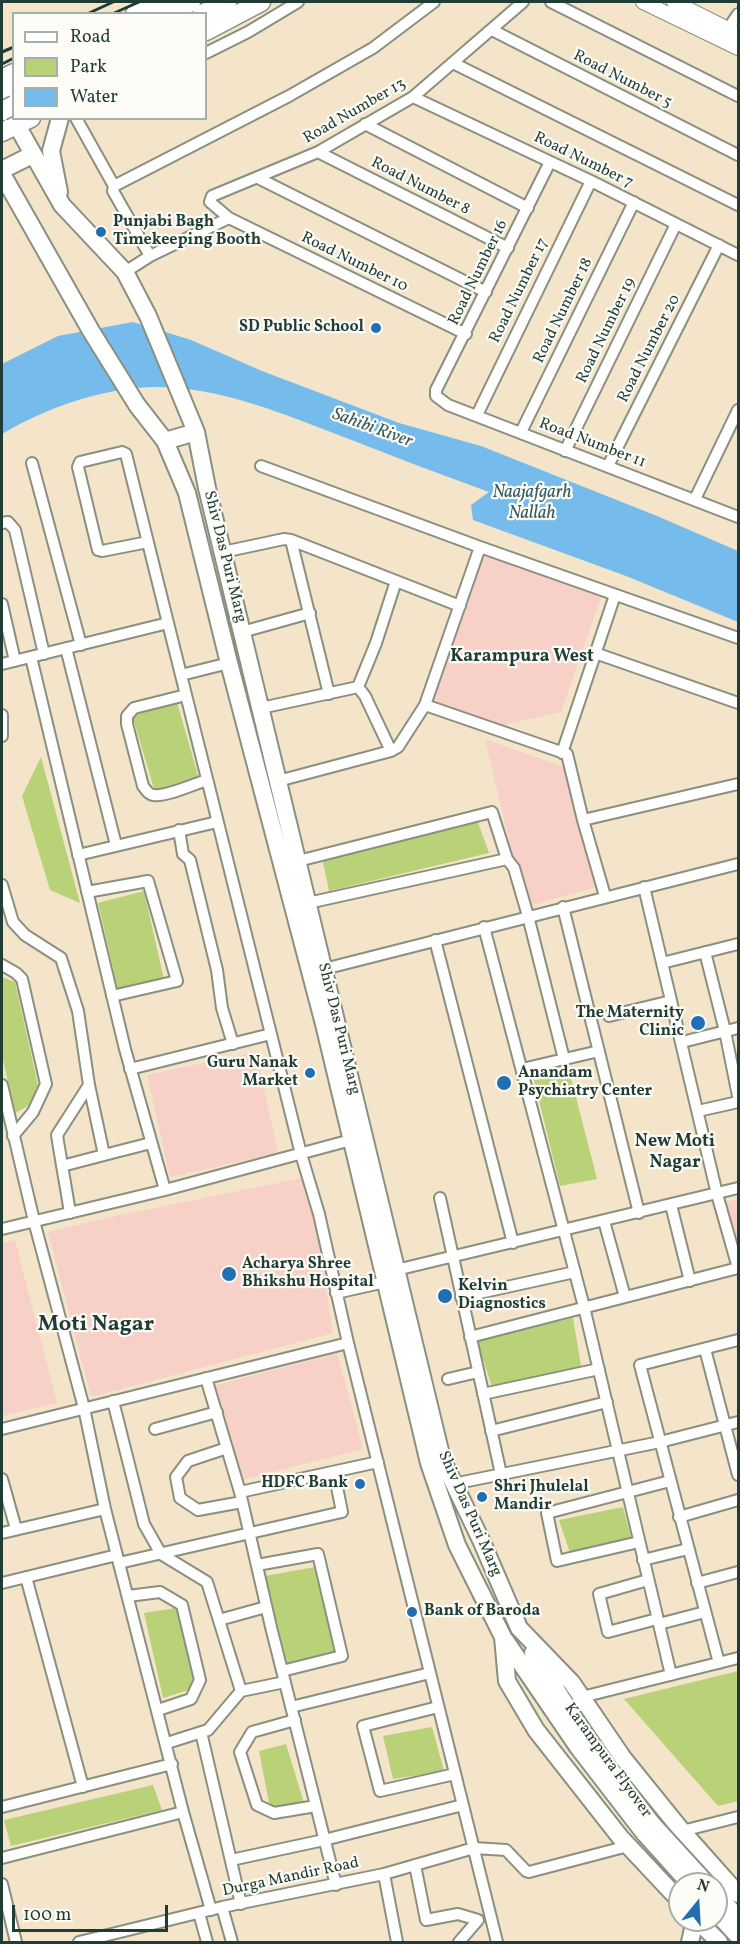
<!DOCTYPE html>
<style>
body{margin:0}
#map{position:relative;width:740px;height:1944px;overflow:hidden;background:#f3e4ca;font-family:Vollkorn,serif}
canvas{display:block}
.frame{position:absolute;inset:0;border:3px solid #1f3d34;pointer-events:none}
.legend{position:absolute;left:12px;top:12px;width:195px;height:108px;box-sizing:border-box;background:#fdfcf7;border:2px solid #a4b0a9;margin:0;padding:8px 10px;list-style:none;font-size:18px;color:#1f3d34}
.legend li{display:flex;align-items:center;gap:12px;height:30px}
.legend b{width:30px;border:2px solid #a4b0a9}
.north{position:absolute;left:668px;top:1872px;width:60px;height:60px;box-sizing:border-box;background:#fdfcf7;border:2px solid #a4b0a9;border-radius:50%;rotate:18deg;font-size:16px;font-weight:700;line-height:24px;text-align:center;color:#1f3d34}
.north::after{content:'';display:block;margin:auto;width:21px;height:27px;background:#1f6fb2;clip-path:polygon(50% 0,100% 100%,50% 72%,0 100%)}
.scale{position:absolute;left:12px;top:1905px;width:156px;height:27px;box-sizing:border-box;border:3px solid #1f3d34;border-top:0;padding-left:8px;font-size:18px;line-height:21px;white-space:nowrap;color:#1f3d34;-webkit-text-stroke:4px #fdfcf7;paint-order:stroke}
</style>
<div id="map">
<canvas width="740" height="1944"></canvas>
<div class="frame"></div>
<ul class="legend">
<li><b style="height:8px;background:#fff"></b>Road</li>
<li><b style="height:16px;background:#bad277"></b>Park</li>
<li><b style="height:16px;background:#75bbec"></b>Water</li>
</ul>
<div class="north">N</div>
<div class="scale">100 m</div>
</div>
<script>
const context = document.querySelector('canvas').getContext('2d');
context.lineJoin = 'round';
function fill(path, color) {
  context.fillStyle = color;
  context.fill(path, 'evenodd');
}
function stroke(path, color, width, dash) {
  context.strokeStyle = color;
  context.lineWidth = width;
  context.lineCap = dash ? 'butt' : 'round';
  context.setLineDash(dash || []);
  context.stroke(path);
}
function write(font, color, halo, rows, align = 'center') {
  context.font = font + ' Vollkorn,serif';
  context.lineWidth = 4.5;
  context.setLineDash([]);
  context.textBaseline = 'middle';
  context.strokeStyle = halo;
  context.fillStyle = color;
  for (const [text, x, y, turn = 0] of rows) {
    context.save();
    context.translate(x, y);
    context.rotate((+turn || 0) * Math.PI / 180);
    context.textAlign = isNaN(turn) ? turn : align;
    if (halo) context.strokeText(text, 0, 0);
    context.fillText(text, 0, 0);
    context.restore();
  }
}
fill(new Path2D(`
 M486 543 605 586 561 712 503 725 431 704Z
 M485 739 564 767 597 887 525 907Z
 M256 1052 278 1153 170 1177 147 1075Z
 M308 1177 333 1333 91 1397 48 1232 120 1215Z
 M738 1199V1259L725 1202Z
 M15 1240 57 1403 2 1416V1243Z
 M337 1353 363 1449 238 1481 213 1386Z`), '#f7d1c7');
fill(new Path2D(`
 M177 702 199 779 155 792 132 715Z
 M41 757 80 903 50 890 22 796Z
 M475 814 489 853 329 891 321 853Z
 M144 891 165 984 120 999 98 903Z
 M2 977 15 982 38 1085 28 1106 15 1113 2 1055Z
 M570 1074 597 1179 560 1186 534 1080Z
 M573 1318 583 1378 495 1396 477 1341Z
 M623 1507 634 1548 573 1562 559 1520Z
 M315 1567 339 1653 289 1669 265 1576Z
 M182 1607 205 1685 163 1698 144 1613Z
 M738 1671V1801L718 1806 624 1699Z
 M432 1727 444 1771 393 1779 383 1736Z
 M286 1744 304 1803 270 1808 259 1751Z
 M153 1785 162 1810 11 1846 4 1820Z`), '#bad277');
fill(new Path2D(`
 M133 322 191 340 262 371 399 423 481 446 657 516 738 551V622L626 576 473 520 471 505 489 492C442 475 395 457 349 439 286 415 220 386 152 387 99 389 46 408 2 434V364L58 336Z`), '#75bbec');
const minor = new Path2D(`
 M551 2 738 96
 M728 29 738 14
 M492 30 738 155
 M206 53 248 32 298 2
 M453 63 738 205
 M413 97 591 181 738 255
 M76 118 114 186 113 191 150 256
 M365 124 528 208
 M318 152 508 248
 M550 162 436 390V396L448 405 738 517
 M258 178 486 292
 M114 186 289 96 373 48 434 2
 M125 272 150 256 229 218
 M466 334 229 218 210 202 212 196 318 152 413 97 523 2
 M477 415 591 181
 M521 432 634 202
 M565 451 676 224
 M32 463 81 645
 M261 466 480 547 738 638
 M608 466 719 245
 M695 499 738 410
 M2 523 8 522 15 530 44 654
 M291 540 329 694
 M148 542 102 551 98 550 78 467 80 462 122 452 126 454 168 623
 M223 552 284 539 291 540 460 606
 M2 604 15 661
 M242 632 310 613
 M66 648 116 845
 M595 653 738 703
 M31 657 125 1049 165 1190
 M2 664 168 623 301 1154 319 1214 348 1343
 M181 675 229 663
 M358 687 376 643 396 581
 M358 687 365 696 391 751
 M186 695 134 708 127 716V724L143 786C146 790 149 795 154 795 166 797 194 784 207 780
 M425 705 567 754 583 820
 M261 708 358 687
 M2 715V736
 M562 753 615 595
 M278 781 391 751 398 747 425 705 480 547
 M179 830 183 854 190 860 217 970 222 1008 233 1044
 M78 855 217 822
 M298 861 492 812 507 859
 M2 885 13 922 25 935 61 958 78 1011 89 1085
 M644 887 717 1194 738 1268
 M87 892 148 881 177 981 112 996
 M605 896 583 820 738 784
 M308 903 507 859 514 868 528 916 564 1059
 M563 907 639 1213
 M484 927 584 1307 671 1675
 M435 940 513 1243
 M705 952 725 1031 738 1096
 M662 963 738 944
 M2 965 16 973 22 979 46 1084 33 1112 13 1136
 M324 969 738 864
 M609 1016 671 1001
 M682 1042 738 1028
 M130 1069 271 1034
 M522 1069 599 1051
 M2 1085 34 1221 84 1408 105 1509 183 1812 211 1910
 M698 1111 738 1102
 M104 1155 151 1143
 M62 1166 104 1155 89 1085 57 1135C61 1161 66 1187 70 1213
 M440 1198 501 1474
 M671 1205 690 1281
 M604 1221 625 1297
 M2 1229 165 1190 351 1140
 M396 1270 738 1188
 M336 1293 385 1282
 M461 1297 575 1272
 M470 1337 738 1268
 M705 1349 738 1475
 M206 1378 240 1492 271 1627 336 1885
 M448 1379 478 1372
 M483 1394 599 1369
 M113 1401 144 1524 161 1554 207 1582 241 1691 208 1730 167 1743
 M2 1429 348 1343 497 1942
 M155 1429 217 1412
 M491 1431 607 1402
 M227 1448 188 1461 176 1477 180 1498 198 1510 242 1502
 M2 1479 16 1529
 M453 1484 660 1442 738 1422
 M240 1492 378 1462
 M679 1517 738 1500
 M2 1533 105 1509
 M639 1542 557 1561 547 1513 670 1481
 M643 1560 688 1549
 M119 1563 342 1512 334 1472
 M257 1565 318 1554 342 1656 282 1671
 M26 1577 83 1787
 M648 1580 599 1594 608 1632 657 1619
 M2 1583 117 1555
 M697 1583 738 1572
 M128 1596 160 1592 182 1605 200 1680 191 1699 158 1710
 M219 1620 266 1607
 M659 1624 705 1612
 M719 1663 640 1365 738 1340
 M241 1691 285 1682
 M582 1697 738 1658
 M291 1707 430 1673
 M438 1707 363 1726 380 1791 455 1774
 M295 1720 252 1732 240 1752 257 1805 274 1813 316 1806
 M201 1732 241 1904
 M2 1807 172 1764
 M682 1831 738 1817
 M2 1858 183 1812
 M231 1860 324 1840 463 1805
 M415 1865 426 1920 458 1914 478 1920 459 1942
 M384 1874 397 1942
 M2 1884 16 1942
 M222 1907 232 1942
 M199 1913 207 1942
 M79 1942 222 1907 384 1874 474 1848 506 1850 526 1871 529 1872 628 1846`);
const tertiary = new Path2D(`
 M643 2 738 48
 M674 2 738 34`);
const secondary = new Path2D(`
 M2 99 62 205 125 272 148 316 196 432 207 488 442 1459 481 1540 519 1628 572 1683 623 1758 682 1831 738 1894
 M2 170 32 155
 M2 174 91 331 137 405 165 441 187 493 229 663 324 1024 429 1463 457 1545 503 1637 507 1681 536 1730 620 1837 680 1901
 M59 192 51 151 60 118
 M165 441 196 432
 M505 1640 578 1747 645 1834
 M533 1653 588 1740 653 1825
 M716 1893 738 1918
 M716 1912 738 1936
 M697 1920 719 1942
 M690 1942 693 1929 691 1920`);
const primary = new Path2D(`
 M135 14 159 2
 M167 14 191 2
 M202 14 227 2
 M206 31 261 2
 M2 79 14 73
 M2 95 14 89
 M2 132 31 118`);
stroke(minor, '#89907f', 14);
stroke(tertiary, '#89907f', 16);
stroke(secondary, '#89907f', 20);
stroke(primary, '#89907f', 21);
stroke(minor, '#fff', 10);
stroke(tertiary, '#fff', 14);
stroke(secondary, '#fff', 16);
stroke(primary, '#fff', 18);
stroke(new Path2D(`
 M87 14 113 2
 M112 14 139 2
 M2 52 14 47
 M2 64 14 58`), '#1f3d34', 3);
const secondaryBridge = new Path2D(`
 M653 1825 707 1884
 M645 1834 690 1884`);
const primaryBridge = new Path2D(`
 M2 111 14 105`);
stroke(secondaryBridge, '#89907f', 20, []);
stroke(primaryBridge, '#89907f', 21, []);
stroke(secondaryBridge, '#fff', 16);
stroke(primaryBridge, '#fff', 18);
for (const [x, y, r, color] of [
 [101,232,6,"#1f6fb2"],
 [376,328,6,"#1f6fb2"],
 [698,1023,8,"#1f6fb2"],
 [310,1073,6,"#1f6fb2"],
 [504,1083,8,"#1f6fb2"],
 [229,1274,8,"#1f6fb2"],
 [445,1296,8,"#1f6fb2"],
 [360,1484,6,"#1f6fb2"],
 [482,1497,6,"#1f6fb2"],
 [412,1612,6,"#1f6fb2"]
]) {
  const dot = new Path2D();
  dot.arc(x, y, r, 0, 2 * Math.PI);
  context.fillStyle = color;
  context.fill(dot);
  stroke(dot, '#fdfcf7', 2);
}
write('16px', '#1f3d34', '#fdfcf7', [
 ["Road Number 5",622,80,27],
 ["Road Number 13",355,112,-30],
 ["Road Number 7",583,161,26],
 ["Road Number 8",420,187,27],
 ["Road Number 10",354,263,26],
 ["Road Number 16",479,273,-64],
 ["Road Number 17",520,291,-64],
 ["Road Number 18",564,311,-64],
 ["Road Number 19",607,331,-64],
 ["Road Number 20",650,349,-63],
 ["Road Number 11",592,444,21],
 ["Shiv Das Puri Marg",224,557,76],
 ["Shiv Das Puri Marg",338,1029,76],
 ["Shiv Das Puri Marg",469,1514,66],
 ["Karampura Flyover",607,1761,54],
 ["Durga Mandir Road",291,1878,-12]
]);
write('bold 16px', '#1f3d34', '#fdfcf7', [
 ["Punjabi Bagh",113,223],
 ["Timekeeping Booth",113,241],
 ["SD Public School",364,328,"right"],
 ["The Maternity",684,1014,"right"],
 ["Clinic",684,1032,"right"],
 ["Guru Nanak",298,1064,"right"],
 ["Market",298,1082,"right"],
 ["Anandam",518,1074],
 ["Psychiatry Center",518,1092],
 ["Acharya Shree",242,1265],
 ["Bhikshu Hospital",242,1283],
 ["Kelvin",458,1287],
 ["Diagnostics",458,1305],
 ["HDFC Bank",348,1484,"right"],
 ["Shri Jhulelal",494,1488],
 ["Mandir",494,1506],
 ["Bank of Baroda",424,1612]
], 'left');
write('italic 18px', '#345c62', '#fdfcf7', [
 ["Sahibi River",372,429,20],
 ["Naajafgarh",532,494],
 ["Nallah",532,515]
]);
write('bold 18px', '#1f3d34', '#fdfcf7', [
 ["Karampura West",522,658],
 ["New Moti",675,1143],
 ["Nagar",675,1164]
]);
write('bold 22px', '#1f3d34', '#fdfcf7', [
 ["Moti Nagar",96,1326]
]);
</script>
